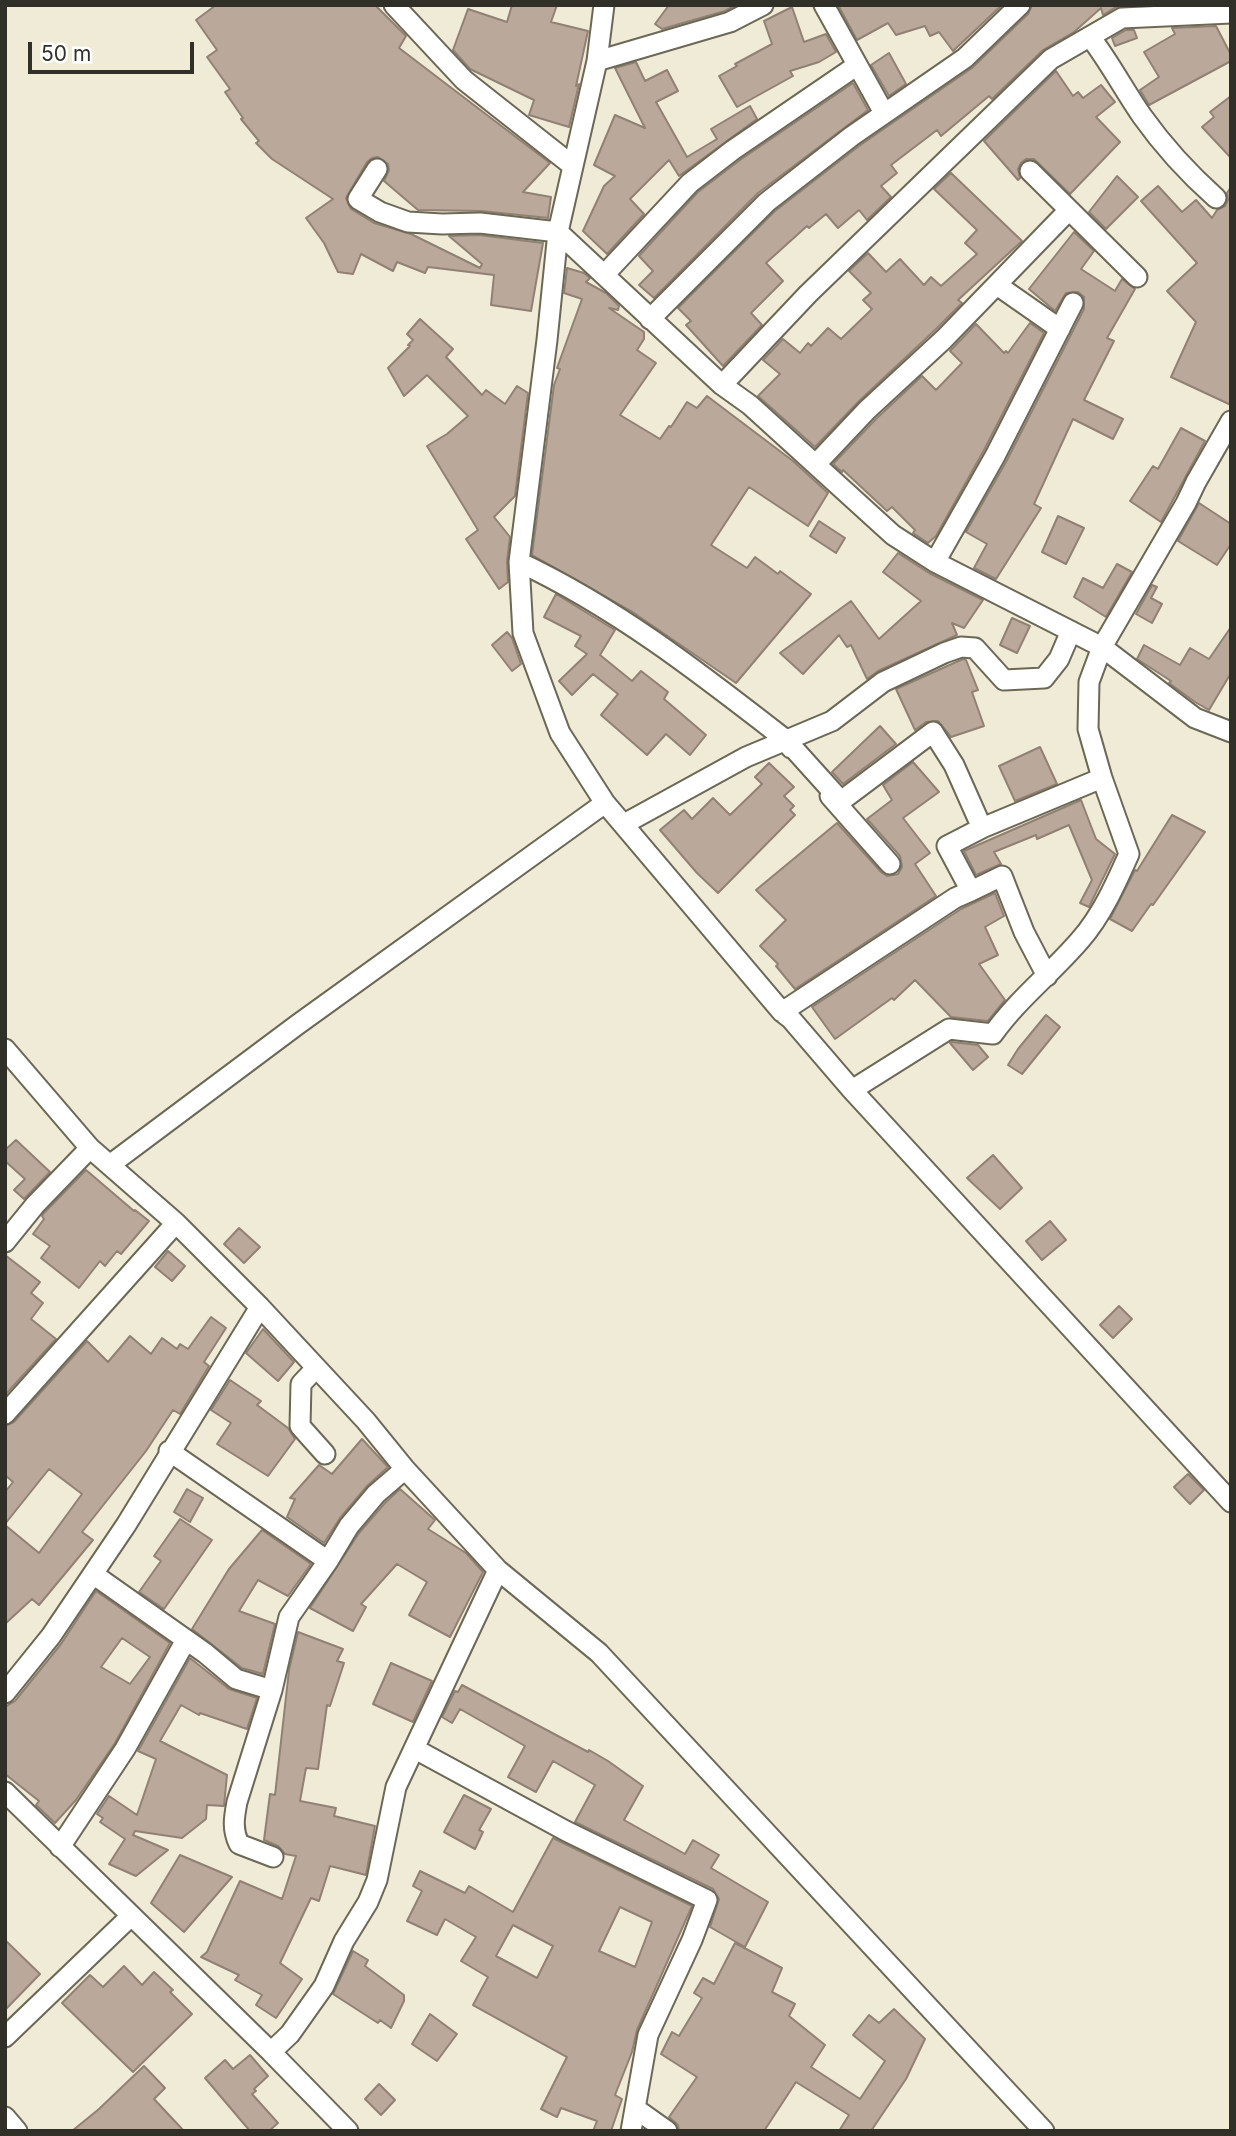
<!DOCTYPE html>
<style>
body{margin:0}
#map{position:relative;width:1236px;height:2136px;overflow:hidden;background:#efebd6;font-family:Inter,sans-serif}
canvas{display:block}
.frame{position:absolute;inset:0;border:7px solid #313028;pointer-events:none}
.scale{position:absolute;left:28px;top:42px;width:166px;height:32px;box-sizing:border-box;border:4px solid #313028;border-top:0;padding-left:9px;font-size:21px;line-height:24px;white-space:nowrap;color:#313028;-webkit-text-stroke:5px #fff;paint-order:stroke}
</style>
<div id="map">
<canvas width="1236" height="2136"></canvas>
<div class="frame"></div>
<div class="scale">50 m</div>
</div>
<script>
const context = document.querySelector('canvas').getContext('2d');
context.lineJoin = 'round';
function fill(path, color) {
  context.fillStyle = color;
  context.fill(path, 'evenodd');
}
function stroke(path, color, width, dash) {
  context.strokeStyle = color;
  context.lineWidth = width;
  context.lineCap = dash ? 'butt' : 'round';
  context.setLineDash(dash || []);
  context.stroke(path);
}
const building = new Path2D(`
 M216 5H375L406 36 399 48 550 163 523 192 551 197 548 218 481 211 418 210 384 181 389 170 388 164 378 157 372 158 367 162 346 198 351 209 374 223 411 234 480 268 482 264 449 236 479 235 543 243 531 311 491 305 494 275 428 267 425 273 397 262 393 271 361 254 353 274 338 272 324 243 306 218 333 199 272 159 256 143 259 141 241 119 243 118 225 92 230 89 207 57 217 50 196 20Z
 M512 5H557L551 22 588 31 576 86 579 84 569 127 529 115 534 100 470 69 453 50 468 9 507 22Z
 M669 5H736L725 11 662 29 655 24Z
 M838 5H1002L953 51 939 32 930 36 925 26 896 35 888 23 857 40Z
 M1032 5 1125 6 1116 7 1103 15 1101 8 1074 32 1043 50 992 99 989 96 941 136 937 130 891 165 897 173 881 186 891 197 867 220 859 210 838 228 826 214 809 228 807 226 766 263 783 281 751 313 762 325 723 366 686 325 691 321 678 308 775 211 859 146 972 68 1028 14Z
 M792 7 804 42 826 34 836 52 819 62 790 71 793 76 737 107 719 76 737 66 735 64 772 44 764 21Z
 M1216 26 1231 55V61L1149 105 1140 90 1159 77 1144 52 1175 34 1172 28Z
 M1126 30H1134L1137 38 1115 46 1112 38Z
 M889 53 906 84 889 96 871 65Z
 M636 62 645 81 667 70 678 91 656 102 687 157 717 139 711 129 750 106 757 119 679 176 669 160 630 199 644 214 607 254 583 231 604 186 615 176 594 165 615 115 645 128 615 68Z
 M1056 71 1073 96 1078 92 1083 98 1101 85 1115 102 1096 117 1120 142 1070 194 1034 159H1026L1021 163 1018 169 1020 178 1018 180 984 141Z
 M853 83 868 110 758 193 654 298 639 285 653 271 639 256 698 192 740 160Z
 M1231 96V158L1202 127 1214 117 1210 112Z
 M951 173 1022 241 958 300 962 303 935 330 859 401 815 447 758 396 780 374 763 360 783 339 800 353 808 343 811 346 828 328 841 339 872 309 863 300 871 293 849 271 868 253 886 272 900 259 924 285 931 277 941 286 977 254 965 243 977 230 934 189Z
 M1117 176 1138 197 1106 229 1089 212Z
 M1158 186 1182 212 1196 200 1212 218 1217 210 1225 206 1228 200 1227 193 1231 187V405L1171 377 1196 322 1167 291 1197 263 1141 201Z
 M1074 232 1094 251 1081 269 1115 291 1122 279 1135 289 1107 338 1114 341 1084 400 1123 419 1113 439 1073 419 1034 504 1041 508 996 579 974 568 987 544 966 532 1006 462 1084 309V297L1078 292 1066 293 1055 311 1029 289Z
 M567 268 584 273 590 278 586 282 606 293 619 306 618 310 609 308 644 332V339L637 350 656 363 620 415 660 439 669 426 671 427 687 402 697 408 707 396 793 461 828 493 808 526 749 487 711 545 747 568 755 557 778 574 780 571 811 594 736 683 631 611 532 555 554 385 560 369 557 368 582 299 564 293Z
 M420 319 453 349 446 357 482 395 486 390 505 404 517 386 528 393 515 496 494 517 510 537 507 561 508 582 499 589 466 539 478 530 427 446 447 434 468 416 427 375 404 396 388 368 410 346 408 345 413 340 407 334Z
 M1030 323 1044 333 984 450 936 536 928 543 913 533 915 530 892 507 887 511 843 470 842 472 833 464 876 419 922 376 936 390 962 363 950 351 976 324 1004 353 1006 351 1008 353Z
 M1181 428 1205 441 1161 522 1130 501 1153 466 1158 469Z
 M1199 503 1231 524V544L1217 565 1178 541Z
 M1058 516 1084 528 1066 564 1042 552Z
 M819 521 845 538 836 553 810 536Z
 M898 553 929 573 983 600 964 628 952 623 957 635 878 671 867 679 851 645 847 647 839 635 803 674 780 653 851 601 879 639 921 601 883 572Z
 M1117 564 1132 572 1106 617 1074 597 1083 578 1103 588Z
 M1152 585 1157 587 1151 598 1162 604 1152 623 1136 614Z
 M556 594 615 630 600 655 632 681 641 671 668 692 664 699 706 735 690 755 666 734 647 755 601 715 618 694 593 674 572 695 559 681 587 654 575 646 581 636 544 617Z
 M1012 618 1030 626 1017 653 1000 645Z
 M1231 627V673L1209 710 1195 702 1169 683 1171 681 1137 659 1144 645 1180 665 1190 648 1209 659Z
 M507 632 512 638 521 664 512 671 492 645Z
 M963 659 966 660 978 690 972 692 984 726 951 737 938 721 926 722 915 730 896 689Z
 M880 726 896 744 843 784 832 772Z
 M1040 747 1057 784 1015 801 999 766Z
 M913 762 939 792 903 818 930 853 915 864 936 896 795 989 776 966 778 964 760 946 786 920 756 890 837 823 881 872 887 876 898 874 902 867 900 856 867 819 892 800 883 785Z
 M769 763 794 787 784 796 794 806 790 810 795 815 718 893 697 873 660 830 684 810 692 819 713 798 730 815 762 784 755 777Z
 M1081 800 1096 839 1115 854 1089 907 1080 903 1092 880 1069 825 1037 839 1036 835 994 852 1001 864 976 875 964 851Z
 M1172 815 1205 832 1153 905 1151 904 1132 931 1110 919 1135 870 1137 871Z
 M995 893 1004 916 985 927 998 955 979 964 1005 1000 988 1021 951 1017 915 980 894 1000 892 998 835 1039 812 1007 961 909Z
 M1046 1015 1060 1027 1022 1074 1008 1065 1018 1049Z
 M952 1042 978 1045 988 1057 973 1070 950 1043Z
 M16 1140 50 1172 24 1199 14 1190 25 1179 5 1161V1150Z
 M993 1155 1022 1188 1000 1209 967 1178Z
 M86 1170 134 1211 135 1210 149 1221 121 1254 117 1251 105 1266 100 1261 79 1288 41 1258 50 1246 33 1234 44 1219 42 1216 44 1213Z
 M1050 1221 1066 1240 1042 1260 1026 1241Z
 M239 1228 260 1247 244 1263 224 1244Z
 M168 1251 185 1266 172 1281 155 1267Z
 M5 1255 40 1282 31 1293 43 1303 31 1319 56 1339 5 1395Z
 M1119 1306 1132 1319 1113 1338 1100 1325Z
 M211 1317 226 1328 204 1362 209 1366 180 1414 173 1410 146 1451 82 1532 93 1540 39 1605 32 1599 5 1624V1525L39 1553 82 1494 49 1469 5 1524V1492L13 1482 5 1475V1426L14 1422 87 1341 108 1362 130 1336 151 1354 162 1338 177 1349 180 1344 188 1349Z
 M263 1329 294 1362 278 1381 246 1353Z
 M230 1380 261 1401 257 1405 288 1428 295 1439 268 1476 217 1444 231 1423 211 1410Z
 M362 1439 388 1467 367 1486 340 1518 324 1543 287 1517 295 1499 290 1498 319 1465 332 1474Z
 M1188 1474 1204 1490 1190 1504 1174 1487Z
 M187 1489 203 1498 190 1522 174 1512Z
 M400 1489 435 1520 428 1529 466 1553 483 1572 450 1637 409 1615 427 1582 397 1564 361 1604 366 1607 353 1631 310 1608 359 1533 385 1503Z
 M180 1519 212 1540 164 1609 139 1592 161 1561 154 1556Z
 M262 1530 311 1564 288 1596 258 1580 239 1611 275 1624 263 1674 242 1668 192 1629 229 1569Z
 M96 1591 170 1643 115 1743 76 1800 55 1823 36 1805 39 1801 5 1774V1707L15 1701 61 1644ZM122 1638 150 1657 130 1684 101 1667Z
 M298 1632 343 1649 337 1661 344 1663 330 1706 327 1705 318 1769 306 1768 300 1801 336 1808 334 1816 375 1826 366 1875 330 1866 319 1901 311 1898 280 1963 302 1979 276 2018 256 2005 262 1995 235 1980 239 1975 201 1957 207 1952 240 1881 282 1899 296 1856 285 1854 278 1846 264 1840 270 1794 275 1795 289 1670Z
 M190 1658 229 1689 257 1698 247 1729 200 1713 199 1715 181 1705 160 1741 227 1775 224 1806 207 1805 206 1819 182 1838 135 1831 133 1835 168 1850 136 1876 109 1864 125 1839 100 1822 103 1818 97 1814 109 1796 137 1815 156 1759 138 1751Z
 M391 1663 432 1681 413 1722 373 1704Z
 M462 1685 588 1752 589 1750 608 1761 643 1786 624 1820 685 1854 693 1840 719 1855 711 1868 768 1902 745 1947 710 1927 719 1899 713 1889 575 1822 595 1785 553 1761 536 1792 508 1777 525 1746 460 1709 452 1723 442 1717 455 1691 458 1692Z
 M464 1795 491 1809 479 1830 483 1832 475 1849 444 1832Z
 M553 1838 692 1906 637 2030 632 2052 615 2095 622 2099 611 2131H593L597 2121 561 2108 557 2117 541 2109 567 2057 473 2005 488 1977 461 1961 476 1937 445 1919 437 1935 407 1921 422 1891 413 1886 420 1871 465 1893 469 1886 513 1912ZM620 1907 652 1922 635 1967 599 1951ZM513 1925 553 1946 537 1978 496 1956Z
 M180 1855 232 1877 184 1932 151 1903Z
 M5 1940 40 1974 5 2010Z
 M735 1943 782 1968 772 1992 795 2004 789 2016 825 2045 811 2067 860 2099 885 2061 853 2035 869 2015 879 2023 894 2009 925 2039 906 2079 871 2131H839L849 2115 796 2082 764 2131H679L678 2125 669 2117 697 2077 661 2054 672 2032 679 2036 702 1998 694 1993 703 1978 714 1984Z
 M353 1951 368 1960 365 1966 404 1995V2001L391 2028 380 2020 378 2023 333 1994Z
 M124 1966 142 1985 154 1972 173 1990 170 1992 192 2014 133 2072 62 2003 90 1975 103 1987Z
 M430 2014 457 2034 437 2061 412 2044Z
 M250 2055 268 2076 254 2089 256 2091 252 2094 278 2123 269 2131H250L205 2078 225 2060 233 2069Z
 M144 2066 165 2088 154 2099 184 2131H72L99 2109Z
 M379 2084 395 2100 381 2115 365 2099Z`);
fill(building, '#baa99b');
stroke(building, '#918174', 2);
const minor = new Path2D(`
 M394 5 464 80 573 166
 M604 5 597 61 558 232 547 340 519 562 523 633 560 733 605 803 782 1012 791 1019 852 1090 1231 1502
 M824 5 884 113
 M1091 38C1110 63 1124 90 1142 116 1164 147 1188 173 1216 198
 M597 61 730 22 763 5
 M377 169 358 199 380 212 408 222 442 224 480 223 558 232 722 385 750 405 893 535 935 562 1102 647 1195 718 1231 732
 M1030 171 1137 277
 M604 275 690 183 733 150 856 66
 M997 285 1060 329
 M650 319 767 202 852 136 965 58 1020 5
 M722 385 808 294 1051 59 1122 18 1231 13
 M816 464 867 410 944 339 1069 210
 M519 562C617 608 701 674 786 740L791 748
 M935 562 995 456 1073 303
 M786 740 841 801 933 732 954 765 982 828 947 846 971 891 1002 876 1024 932 1047 976
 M830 796 890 864
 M624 824 746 757 832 721 883 682 944 653 961 647 975 648 1004 680 1044 678 1059 659 1071 631
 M982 828 1102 778
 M782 1012 955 898 971 891
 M5 1049 90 1148 176 1223 260 1307 366 1421 405 1469 498 1570 599 1653 1044 2131
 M852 1090 949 1029 993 1034C1018 999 1053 972 1081 939 1102 915 1116 883 1129 854L1102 778 1088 729 1089 682 1102 647 1186 503 1196 482 1231 421
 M111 1164 297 1025 605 803
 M5 1242 35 1205 90 1148
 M316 1368 301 1384 300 1426 325 1454
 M5 1414 176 1223
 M169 1451 328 1561
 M93 1574 205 1653 236 1679 272 1690
 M5 1693 51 1636 126 1525 260 1307
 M415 1749 566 1831 707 1900 692 1940 648 2035 631 2131
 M5 1792 271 2052 348 2131
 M60 1847 125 1749 186 1640
 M273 1857 239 1844C232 1829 234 1818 237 1802L272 1690 289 1617 328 1561 349 1526 376 1494 405 1469
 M5 2037 131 1916
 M271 2052 290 2034 324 1986 344 1941 368 1902 377 1880 396 1787 498 1570
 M636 2109 667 2131
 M5 2117 17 2131`);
stroke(minor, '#6b6856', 23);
stroke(minor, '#fff', 19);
</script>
